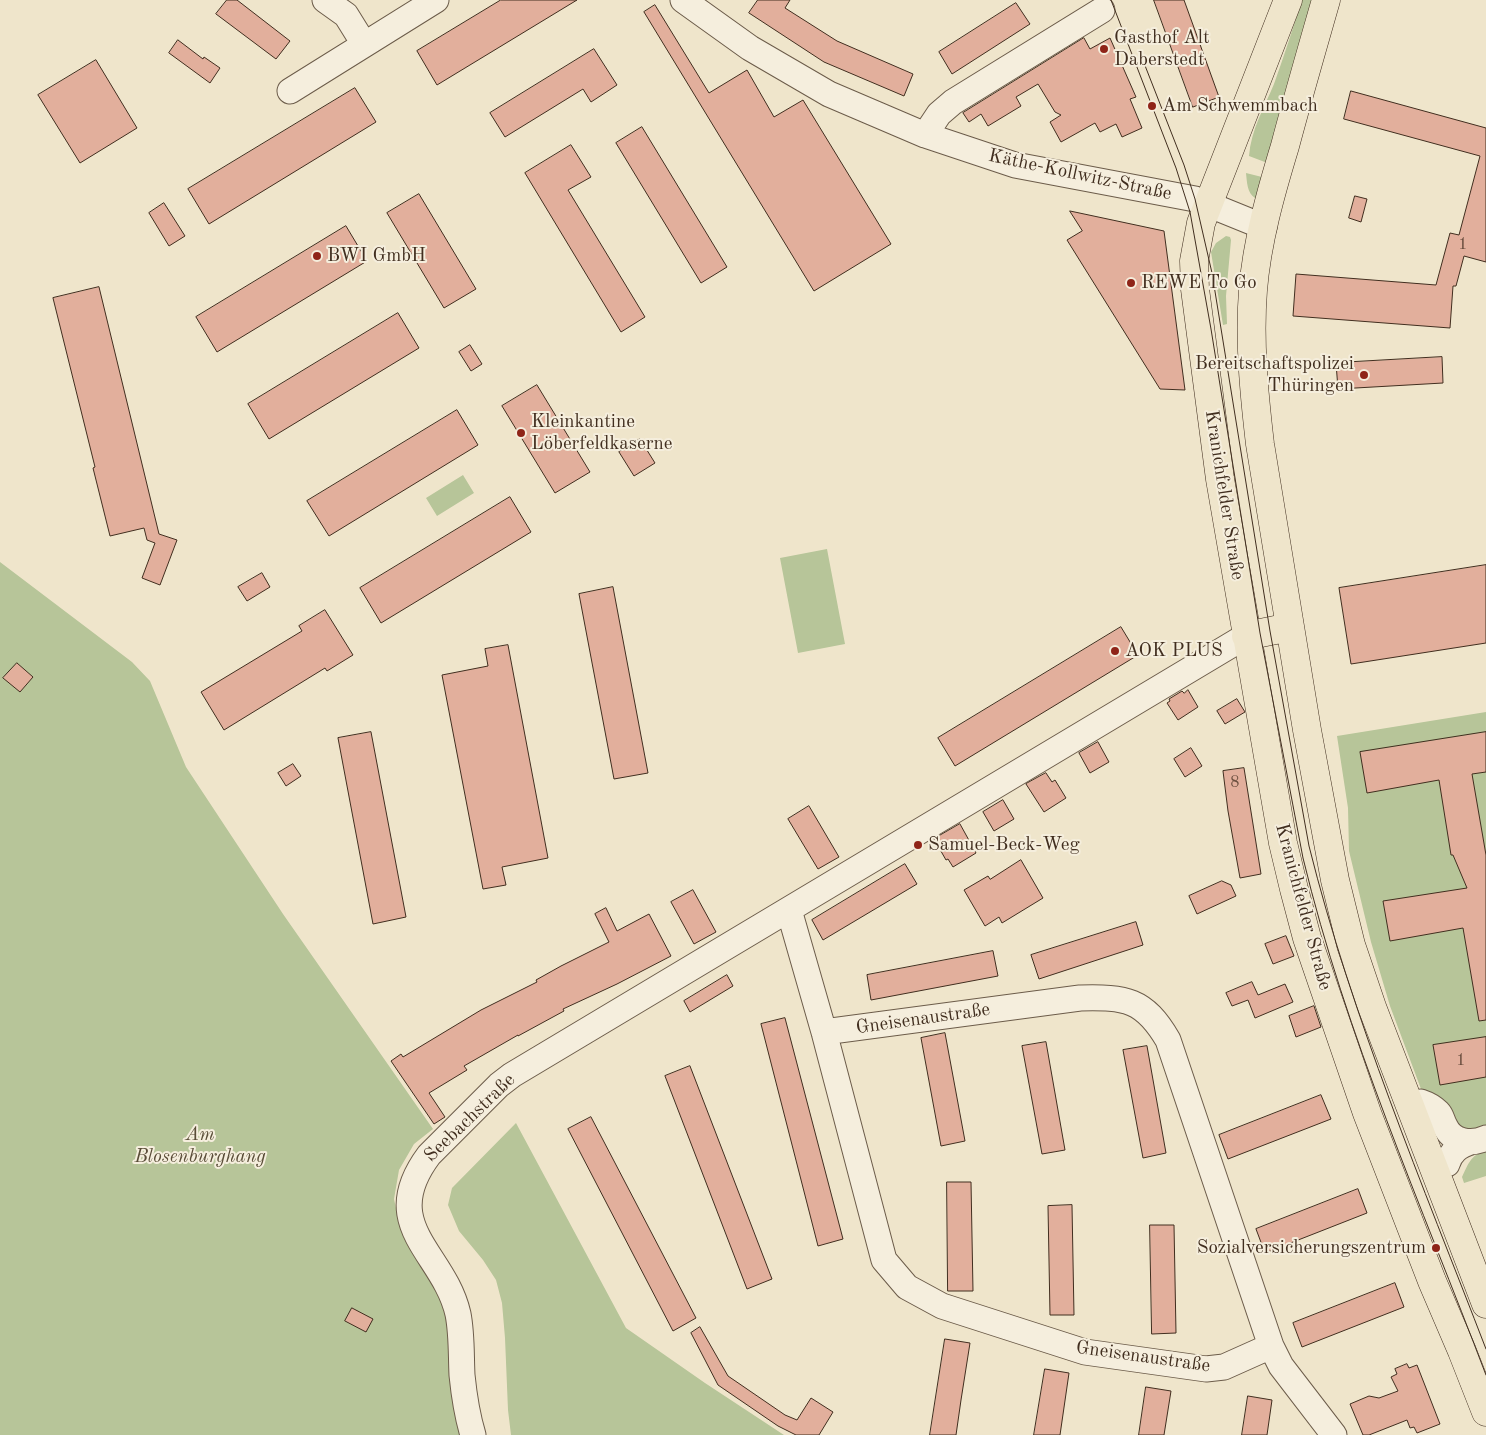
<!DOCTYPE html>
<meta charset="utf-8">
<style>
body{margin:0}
canvas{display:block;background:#efe5cb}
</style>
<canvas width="1486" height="1435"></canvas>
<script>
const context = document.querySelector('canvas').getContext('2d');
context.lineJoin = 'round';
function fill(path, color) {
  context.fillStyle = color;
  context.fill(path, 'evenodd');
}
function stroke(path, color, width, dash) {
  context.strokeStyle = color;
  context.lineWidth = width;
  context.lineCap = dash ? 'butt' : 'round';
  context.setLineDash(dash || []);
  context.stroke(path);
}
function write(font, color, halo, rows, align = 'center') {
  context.font = font + ' "Old Standard TT",serif';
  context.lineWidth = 4;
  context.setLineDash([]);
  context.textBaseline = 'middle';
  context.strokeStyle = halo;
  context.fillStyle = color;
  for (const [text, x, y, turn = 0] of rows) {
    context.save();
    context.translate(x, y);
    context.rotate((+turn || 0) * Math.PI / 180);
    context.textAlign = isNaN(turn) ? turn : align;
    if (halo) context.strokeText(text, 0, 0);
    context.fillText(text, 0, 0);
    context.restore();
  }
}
fill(new Path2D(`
 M1302 0H1316L1270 164 1249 156C1251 130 1264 108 1274 84 1284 56 1293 28 1302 0Z
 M1246 173 1266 178 1258 197 1255 198C1247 193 1247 182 1246 173Z
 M1226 236 1230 237 1231 240 1226 296 1227 324 1223 325 1211 252 1216 243Z
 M463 475 474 493 437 516 426 498Z
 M827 549 845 644 798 653 780 558Z
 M0 562 132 662 150 681 186 767 283 914 433 1129 414 1144 399 1170 394 1199 400 1227 427 1272 451 1315 454 1407 460 1435H0Z
 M1486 712V1132L1472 1138 1444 1114 1421 1089 1390 1006 1371 942 1349 851 1348 808 1337 736Z
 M516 1123 626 1328 705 1383 784 1435H511L508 1410 505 1338 502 1303 496 1280 483 1260 459 1231 448 1205 452 1188Z
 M1486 1152V1176L1464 1183 1462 1177C1468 1165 1471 1153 1486 1152Z`), '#b7c599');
const building = new Path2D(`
 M227 0H237L290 41 276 59 216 14Z
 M501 0H577L437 85 417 51Z
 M758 0H790L785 8 837 41 913 74 904 96 824 62 749 13Z
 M1154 0H1184L1219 97 1193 107Z
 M1016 3 1030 24 952 74 939 52Z
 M655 5 709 93 747 70 774 117 803 100 891 244 814 291 644 12Z
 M1084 38 1090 49 1110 38 1136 97 1130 99 1142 128 1122 137 1116 124 1100 132 1095 123 1061 142 1050 122 1061 115 1055 112 1038 84 1016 97 1021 106 988 126 981 114 969 122 963 113Z
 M178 40 203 59 204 57 220 68 210 83 169 53Z
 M594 49 617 85 591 102 583 89 505 137 490 113Z
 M96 60 137 128 80 163 38 95Z
 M355 88 376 122 209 224 188 189Z
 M1351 91 1486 128V262L1464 256 1456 286H1453L1450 328 1293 316 1296 274 1436 285 1450 233 1459 235 1480 156 1344 119Z
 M642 127 727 267 701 283 616 143Z
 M571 145 591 177 568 190 645 317 621 332 525 173Z
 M419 194 476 289 444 308 387 213Z
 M1355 196 1367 199 1361 222 1349 218Z
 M164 203 185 236 169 246 149 213Z
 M1070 211 1164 231 1185 390 1160 389 1067 240 1082 231Z
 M346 226 367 261 217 352 196 317Z
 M99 287 159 534 177 540 160 585 142 578 155 543 147 540 144 528 110 536 93 468 95 467 53 298Z
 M398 313 419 348 269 439 248 404Z
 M470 345 482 364 471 371 459 352Z
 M1442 357 1443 383 1338 389 1336 363Z
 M537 385 590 472 555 493 502 406Z
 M457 410 478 445 329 536 307 501Z
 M640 439 655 463 634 476 619 452Z
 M510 497 531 532 381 623 360 588Z
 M1486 565V643L1351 664 1339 588Z
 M262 573 270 587 247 601 238 587Z
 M613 587 648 773 614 779 579 594Z
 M325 610 353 655 327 671 325 668 224 730 201 692 302 631 299 626Z
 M1121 627 1138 655 955 766 938 738Z
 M508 645 548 858 502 867 506 885 483 889 442 675 488 666 485 649Z
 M17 663 33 677 20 692 3 678Z
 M1188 690 1198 707 1178 720 1167 703 1170 701 1169 699 1182 691 1184 693Z
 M1237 699 1245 712 1225 724 1217 711Z
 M371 732 406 917 373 924 338 738Z
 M1486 732V772L1472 774 1486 855V1020L1479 1021 1463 928 1390 941 1383 901 1467 888 1453 855H1451L1439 780 1367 793 1360 752Z
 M1098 742 1109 762 1090 773 1079 753Z
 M1191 748 1202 766 1185 777 1174 759Z
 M293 764 301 776 286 786 278 773Z
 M1244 768 1261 874 1240 878 1228 811 1223 771Z
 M1046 773 1052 782 1055 780 1066 798 1044 812 1026 784Z
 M1003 800 1014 819 994 831 983 812Z
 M809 806 839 857 818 869 788 819Z
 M960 824 976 853 953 867 948 859 946 860 934 839Z
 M1021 860 1043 898 1002 923 999 917 985 926 964 890 988 876 990 879Z
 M905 864 917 884 823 940 812 920Z
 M1222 881 1231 885 1236 896 1197 914 1189 896Z
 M693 890 716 932 694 944 671 902Z
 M606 908 617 931 649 914 671 956 617 984 563 1009 564 1011 518 1036V1035L464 1066 467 1070 429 1093 445 1117 434 1124 391 1061 401 1054 403 1057 481 1010 537 982 536 980 561 966 609 942 595 914Z
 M1136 922 1143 945 1039 979 1031 955Z
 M1286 936 1294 956 1273 964 1265 944Z
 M993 951 998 976 871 1000 867 975Z
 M727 975 733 986 690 1012 684 1001Z
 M1252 982 1258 995 1285 984 1293 1002 1255 1018 1248 1000 1232 1006 1226 993Z
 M1314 1006 1321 1027 1296 1037 1289 1016Z
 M785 1018 843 1239 818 1246 761 1024Z
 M945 1033 965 1141 941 1146 921 1038Z
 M1486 1037V1077L1440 1085 1433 1045Z
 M1046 1042 1065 1150 1042 1154 1022 1046Z
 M1147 1046 1166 1153 1143 1158 1123 1050Z
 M690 1066 772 1279 747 1289 665 1076Z
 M1321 1095 1331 1119 1228 1159 1219 1135Z
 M591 1117 696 1318 673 1331 568 1129Z
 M947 1182H971L973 1291H948Z
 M1358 1189 1367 1213 1265 1253 1256 1229Z
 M1072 1205 1074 1315H1050L1048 1206Z
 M1150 1225H1174L1176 1333 1152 1334Z
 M1395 1283 1404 1307 1302 1347 1293 1323Z
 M352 1308 373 1319 366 1332 345 1321Z
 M700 1327 728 1376 785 1415 797 1420 811 1398 833 1412 819 1435H796L778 1426 718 1385 691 1333Z
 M945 1339 970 1343 961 1400 956 1435H930Z
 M1407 1364 1409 1368 1417 1365 1440 1424 1417 1433 1414 1427 1410 1428 1407 1420 1369 1435H1363L1350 1404 1369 1396 1379 1398 1398 1391 1391 1377 1397 1374 1395 1369Z
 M1045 1369 1069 1373 1060 1435H1034Z
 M1146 1387 1171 1391 1164 1435H1139Z
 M1248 1396 1272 1400 1267 1435H1242Z`);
fill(building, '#e2af9c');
stroke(building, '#412e1f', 1);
const minor = new Path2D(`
 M325 0 346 15 364 44
 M683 0 750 48 829 94 925 135 1015 165 1195 199 1264 227
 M290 91 436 0
 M925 135 939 114 953 102 1102 10
 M789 910 824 1032 884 1260 907 1287 942 1306 1085 1352 1206 1369 1224 1367 1271 1346
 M824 1032 1080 998C1126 997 1144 999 1168 1040L1271 1346 1281 1366 1334 1435
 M1421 1102C1427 1104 1433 1107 1438 1112 1442 1116 1442 1121 1445 1126 1452 1142 1471 1145 1486 1138
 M1447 1164C1451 1151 1459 1146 1471 1142
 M473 1435C467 1415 464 1395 462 1375 461 1355 462 1334 458 1314 444 1252 376 1226 429 1155L499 1085 512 1075 1246 636`);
const major = new Path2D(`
 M1288 0 1201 223 1194 261 1195 289 1220 479 1283 843 1294 889 1307 938 1367 1113 1432 1281 1462 1351 1486 1412
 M1326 0C1312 49 1298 97 1285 146 1271 192 1257 241 1253 290 1249 341 1254 393 1260 444L1307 730 1335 880 1351 945 1372 1007 1486 1304
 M1246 636 1290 627`);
stroke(minor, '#6c5c4a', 27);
stroke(major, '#412e1f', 29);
stroke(minor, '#f5eedd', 25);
stroke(major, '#efe5cb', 28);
stroke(new Path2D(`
 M1111 0 1176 168 1190 212 1211 329 1260 633 1303 858C1346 1036 1421 1204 1486 1375
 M1144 63 1184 165 1195 199 1212 273 1270 631 1309 846C1352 1018 1422 1183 1486 1349`), '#412e1f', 1);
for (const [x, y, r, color] of [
 [1104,49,5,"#8f2418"],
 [1152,106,5,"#8f2418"],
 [317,256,5,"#8f2418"],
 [1131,283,5,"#8f2418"],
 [1364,375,5,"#8f2418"],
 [521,433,5,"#8f2418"],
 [1115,651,5,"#8f2418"],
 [918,845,5,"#8f2418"],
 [1436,1248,5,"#8f2418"]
]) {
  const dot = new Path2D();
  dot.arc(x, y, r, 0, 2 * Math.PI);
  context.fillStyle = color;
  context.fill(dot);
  stroke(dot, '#f5eedd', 2);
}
write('16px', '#694e3e', null, [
 ["1",1463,245],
 ["8",1235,783],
 ["1",1461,1061]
]);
write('19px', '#412e1f', '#f5eedd', [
 ["Gasthof Alt",1114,38],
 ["Daberstedt",1114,60],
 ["Am Schwemmbach",1162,106],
 ["BWI GmbH",327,256],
 ["REWE To Go",1141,283],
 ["Bereitschaftspolizei",1354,364,"right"],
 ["Thüringen",1354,386,"right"],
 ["Kleinkantine",531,422],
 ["Löberfeldkaserne",531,444],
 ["AOK PLUS",1125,651],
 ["Samuel-Beck-Weg",928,845],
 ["Sozialversicherungszentrum",1426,1248,"right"]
], 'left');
write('19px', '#412e1f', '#f5eedd', [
 ["Käthe-Kollwitz-Straße",1080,175,12],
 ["Kranichfelder Straße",1224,495,81],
 ["Kranichfelder Straße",1303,907,75],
 ["Gneisenaustraße",923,1019,-8],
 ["Seebachstraße",470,1118,-44],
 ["Gneisenaustraße",1143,1357,8]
]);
write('italic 19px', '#594c37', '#f5eedd', [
 ["Am",200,1135],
 ["Blosenburghang",200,1157]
]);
</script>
